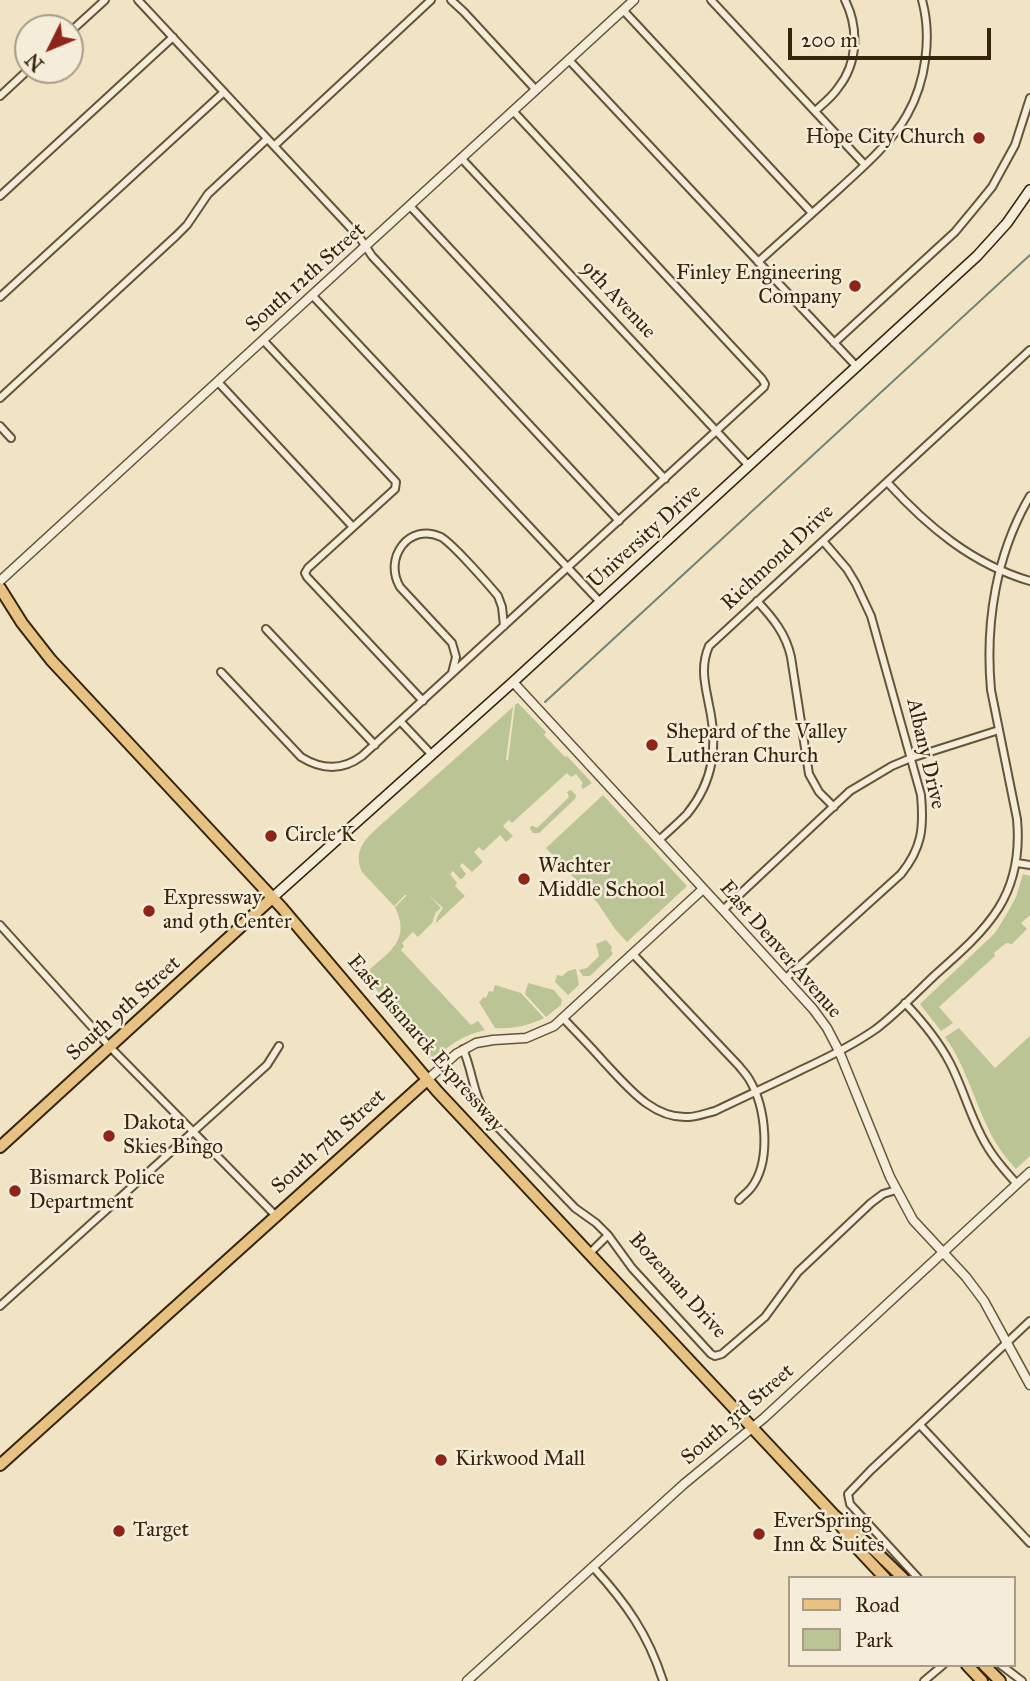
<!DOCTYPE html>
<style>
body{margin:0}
#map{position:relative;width:1030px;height:1681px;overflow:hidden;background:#f0e4c5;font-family:"IM FELL Great Primer",serif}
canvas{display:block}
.legend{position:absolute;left:788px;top:1576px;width:228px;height:91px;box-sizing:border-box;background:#f5edd9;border:2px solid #a99d87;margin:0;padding:9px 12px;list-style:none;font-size:21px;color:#36250b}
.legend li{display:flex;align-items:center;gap:14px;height:35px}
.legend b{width:35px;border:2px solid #a99d87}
.north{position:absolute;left:14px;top:14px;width:70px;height:70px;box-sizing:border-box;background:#f5edd9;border:2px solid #a99d87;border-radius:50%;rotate:227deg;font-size:19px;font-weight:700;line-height:28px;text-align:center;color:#36250b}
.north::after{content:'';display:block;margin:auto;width:24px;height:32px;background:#8f2418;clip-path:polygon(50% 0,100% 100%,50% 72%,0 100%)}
.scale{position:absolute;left:788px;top:28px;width:203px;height:32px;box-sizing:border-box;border:4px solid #36250b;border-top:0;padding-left:9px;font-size:21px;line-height:24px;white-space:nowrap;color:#36250b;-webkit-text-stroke:5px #f5edd9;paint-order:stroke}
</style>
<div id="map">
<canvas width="1030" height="1681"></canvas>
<ul class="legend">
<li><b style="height:9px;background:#e8c282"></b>Road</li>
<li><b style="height:19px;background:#bac495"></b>Park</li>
</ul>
<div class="north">N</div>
<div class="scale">200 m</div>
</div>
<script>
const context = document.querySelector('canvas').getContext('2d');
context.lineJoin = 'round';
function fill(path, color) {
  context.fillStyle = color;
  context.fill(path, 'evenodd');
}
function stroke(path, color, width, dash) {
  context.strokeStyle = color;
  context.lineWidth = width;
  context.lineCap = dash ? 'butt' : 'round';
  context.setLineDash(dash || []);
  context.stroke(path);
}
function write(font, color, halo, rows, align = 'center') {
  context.font = font + ' "IM FELL Great Primer",serif';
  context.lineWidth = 5;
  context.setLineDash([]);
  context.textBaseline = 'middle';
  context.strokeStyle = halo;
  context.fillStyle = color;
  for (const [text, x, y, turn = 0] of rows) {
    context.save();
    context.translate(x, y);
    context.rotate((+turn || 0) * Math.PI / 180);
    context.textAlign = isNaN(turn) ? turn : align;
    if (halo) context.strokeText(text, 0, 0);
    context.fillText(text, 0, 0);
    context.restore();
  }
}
fill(new Path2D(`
 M518 703 546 732 544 735 565 757 567 756 592 783 583 789 581 786 583 783 576 774 571 777 567 773 512 823 509 820 503 826 513 836 506 842 500 835 483 851 479 847 474 852 483 862 472 872 462 863 460 866 466 874 462 879H460L453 871 450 874 457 883 455 886 465 896 436 923 437 917 443 908 428 894 441 908 436 912 432 923 418 937 413 932 402 943 404 946 401 950 471 1025 478 1021 485 1030C463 1035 448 1046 431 1061 408 1033 388 1004 366 976L368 971C390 951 411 940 395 907L407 895H405L394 906 362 872C354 854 362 842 375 830L513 707 506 759 508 761 515 705Z
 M571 790 576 795 575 799 539 833H533L530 829 531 826H533L537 828 569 797 567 792Z
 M603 795 687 886 627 942 615 929 597 902 546 848Z
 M1023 874 1030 876V916H1029L1021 923 1027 929 1012 944 1006 943 994 953 995 956 939 1007 953 1023 941 1031 920 1004 995 933 1005 917 1016 897Z
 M606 940 612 947 611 951 613 954 590 976H583L579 970 587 968 599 956 596 944Z
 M576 969 579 985 568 995 555 982 557 975 562 976 568 971Z
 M528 983 554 990 562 1000 561 1005 546 1017 525 994Z
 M495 985 521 993 544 1018C528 1026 513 1029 495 1028L479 1002 484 997 486 998 489 991 493 992Z
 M959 1028 995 1068 1030 1036V1156L1016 1169C1009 1161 1001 1152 996 1143 976 1109 968 1069 945 1037Z`), '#bac495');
stroke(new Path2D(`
 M545 702 1030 255`), '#738173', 2);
const minor = new Path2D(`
 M138 0 360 238 372 256 619 521
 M451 0 464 12 536 90
 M711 0 865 165
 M623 10 812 213
 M70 32 105 0
 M569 60 857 367
 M0 96 28 70
 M815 111C823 104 832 97 838 88 858 63 859 28 845 0
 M274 146 431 0
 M461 158 749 466
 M0 196 173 37
 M410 206 665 479
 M758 262C785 238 811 214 838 190 861 169 892 142 907 115 926 82 932 36 922 0
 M312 295 600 602
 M0 297 224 92
 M263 340 396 482 395 489 308 568 305 573 307 577 423 701
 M834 343 955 232 979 203 992 187 1015 145 1030 98
 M218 382 353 527
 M0 398 176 236 187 225 208 194 267 139
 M0 426 11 438
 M887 482C927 526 972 564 1030 581
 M757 601C773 618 786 634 791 657L809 774 819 792 834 807
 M266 629 375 745
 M221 672 301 757C322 770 342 771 362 756L764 387 765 384 762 379 513 111
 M452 673 456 657 452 643 400 587C383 558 409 522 441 537 453 544 488 584 498 596L502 607 504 626
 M401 722 432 755
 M659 840C668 832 678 823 687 814 714 781 718 746 709 705 705 684 700 667 709 646L1030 350
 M1017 863 1030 865
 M723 910 850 791 892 766 911 758 999 730
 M0 925 110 1047 276 1216
 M633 954 739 1066C742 1070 746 1074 749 1079 766 1107 772 1161 751 1188 747 1193 742 1196 739 1200
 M785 979 901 874C922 848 924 828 921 795L871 616 856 584 847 569 823 541
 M905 1003C922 1021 938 1040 950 1063 964 1090 971 1120 987 1146 995 1160 1006 1172 1017 1184
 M563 1018C577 1033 591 1047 604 1062 627 1086 652 1119 688 1117 697 1117 706 1113 715 1111 744 1097 773 1084 801 1070 827 1058 853 1045 876 1029 897 1013 916 993 935 975 988 928 1024 896 1017 819L991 690C985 623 996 554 1030 496
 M463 1049C473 1072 473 1096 488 1117L575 1208 596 1223 608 1235 632 1268 711 1354 715 1356 722 1354 765 1317 798 1272 871 1203 883 1194 896 1190
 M589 1254 608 1235
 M0 1306 267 1065 279 1046
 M920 1425 1030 1543
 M593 1567C626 1603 648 1634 663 1681
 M918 1578 850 1504 848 1494 871 1470 1030 1321
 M1001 1665 1022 1681
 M924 1681 943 1665`);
const tertiary = new Path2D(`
 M0 581 634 0
 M513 682 723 910 813 1009 827 1028 839 1051 890 1177 913 1220 966 1277 984 1301 1030 1385
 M427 1080 456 1054 476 1043 493 1040 526 1038 554 1026 703 889
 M467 1681 684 1484 764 1418 1030 1172`);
const secondary = new Path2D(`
 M272 898 513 682 977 256 1007 223 1030 190`);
const primary = new Path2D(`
 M0 588 22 623 51 660 282 908 437 1091 834 1515 869 1545 903 1578
 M0 1147 272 898
 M0 1465 427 1080
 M841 1526 857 1548 885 1578
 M967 1665 982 1681
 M984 1665 1000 1681`);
stroke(minor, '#64553a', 10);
stroke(tertiary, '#64553a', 11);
stroke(secondary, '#36250b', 12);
stroke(primary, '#36250b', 14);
stroke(minor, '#f5edd9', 6);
stroke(tertiary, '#f5edd9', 8);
stroke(secondary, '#f5edd9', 9);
stroke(primary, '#e8c282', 10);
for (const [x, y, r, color] of [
 [979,138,7,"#8f2418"],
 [855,286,7,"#8f2418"],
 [652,745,7,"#8f2418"],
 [271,836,7,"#8f2418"],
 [524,879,7,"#8f2418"],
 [149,911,7,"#8f2418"],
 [109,1136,7,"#8f2418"],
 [15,1191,7,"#8f2418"],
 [441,1460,7,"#8f2418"],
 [119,1531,7,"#8f2418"],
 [759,1534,7,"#8f2418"]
]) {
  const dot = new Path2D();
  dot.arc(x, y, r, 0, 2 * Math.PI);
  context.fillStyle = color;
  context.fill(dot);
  stroke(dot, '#f5edd9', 2.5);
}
write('21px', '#36250b', '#f5edd9', [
 ["Hope City Church",965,138,"right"],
 ["Finley Engineering",841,274,"right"],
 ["Company",841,298,"right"],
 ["Shepard of the Valley",666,733],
 ["Lutheran Church",666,757],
 ["Circle K",285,836],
 ["Wachter",538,867],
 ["Middle School",538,891],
 ["Expressway",163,899],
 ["and 9th Center",163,923],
 ["Dakota",123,1124],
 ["Skies Bingo",123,1148],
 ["Bismarck Police",29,1179],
 ["Department",29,1203],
 ["Kirkwood Mall",455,1460],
 ["EverSpring",773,1522],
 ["Inn & Suites",773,1546],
 ["Target",133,1531]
], 'left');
write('21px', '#36250b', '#f5edd9', [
 ["South 12th Street",306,278,-42],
 ["9th Avenue",618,300,47],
 ["University Drive",645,537,-42],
 ["Richmond Drive",778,558,-43],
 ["Albany Drive",925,754,77],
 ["East Denver Avenue",780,950,49],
 ["South 9th Street",124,1009,-42],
 ["East Bismarck Expressway",425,1044,49],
 ["South 7th Street",329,1142,-42],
 ["Bozeman Drive",677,1286,48],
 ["South 3rd Street",738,1415,-41]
]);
</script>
